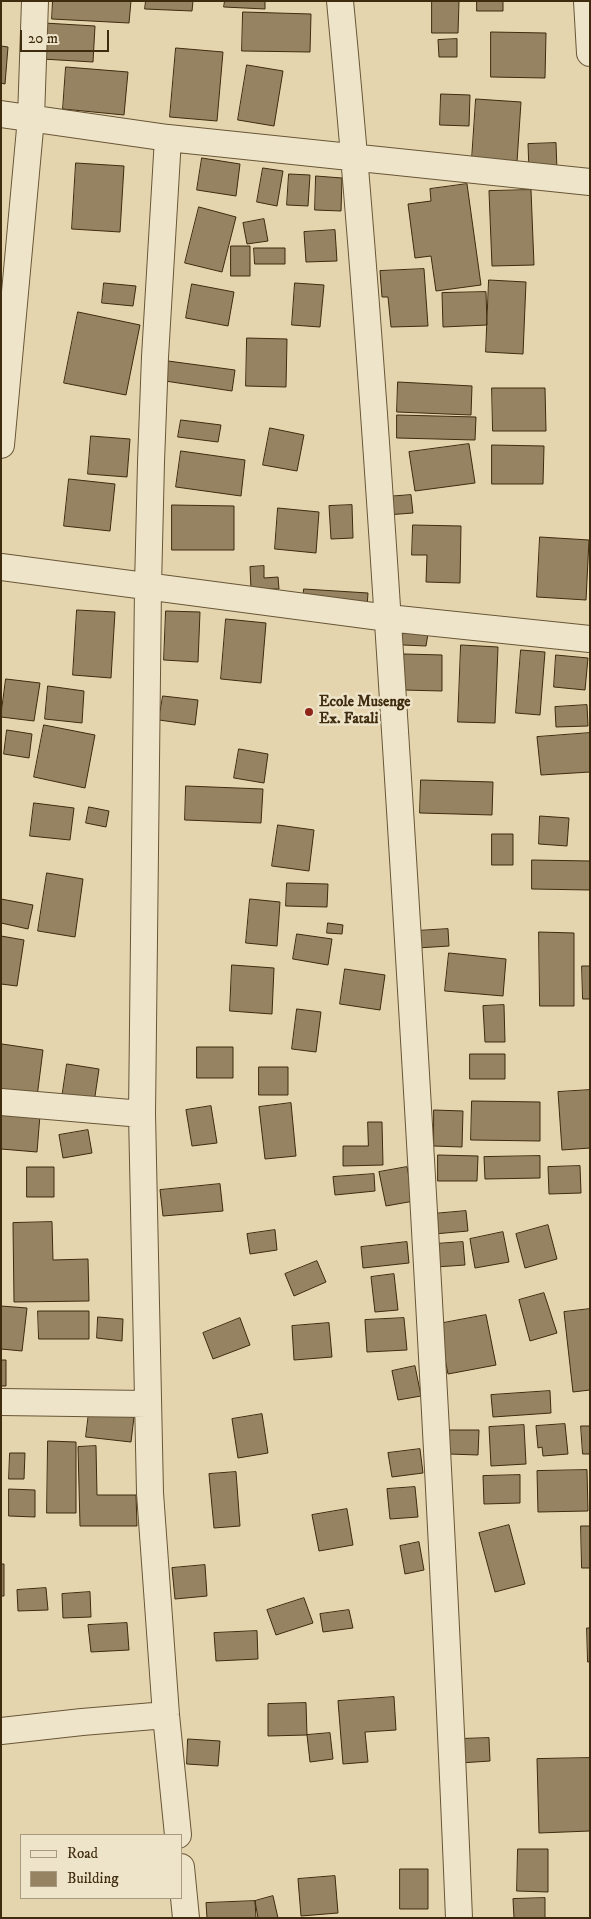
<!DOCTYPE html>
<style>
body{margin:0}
#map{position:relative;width:591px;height:1919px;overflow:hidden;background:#e5d5ae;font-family:"IM FELL DW Pica",serif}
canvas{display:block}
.frame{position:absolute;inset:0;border:2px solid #3f2b0e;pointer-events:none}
.legend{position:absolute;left:20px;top:1834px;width:162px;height:65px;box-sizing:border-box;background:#eee4ca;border:1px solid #a89a7f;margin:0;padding:6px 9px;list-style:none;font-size:15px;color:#3f2b0e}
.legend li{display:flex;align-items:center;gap:10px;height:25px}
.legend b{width:25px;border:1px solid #a89a7f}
.scale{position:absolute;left:20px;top:30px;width:89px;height:22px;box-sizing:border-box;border:2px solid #3f2b0e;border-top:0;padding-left:6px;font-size:15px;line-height:18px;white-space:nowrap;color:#3f2b0e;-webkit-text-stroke:4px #eee4ca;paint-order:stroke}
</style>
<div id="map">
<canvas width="591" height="1919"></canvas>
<div class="frame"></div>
<ul class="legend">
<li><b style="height:6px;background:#eee4ca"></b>Road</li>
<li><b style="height:14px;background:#958361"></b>Building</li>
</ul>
<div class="scale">20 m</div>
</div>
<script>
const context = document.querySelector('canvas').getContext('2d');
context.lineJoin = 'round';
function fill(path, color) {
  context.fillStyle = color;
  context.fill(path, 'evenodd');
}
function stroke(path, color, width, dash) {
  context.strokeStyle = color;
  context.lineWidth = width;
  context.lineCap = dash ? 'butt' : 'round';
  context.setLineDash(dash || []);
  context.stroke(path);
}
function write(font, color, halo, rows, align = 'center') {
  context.font = font + ' "IM FELL DW Pica",serif';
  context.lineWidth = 5;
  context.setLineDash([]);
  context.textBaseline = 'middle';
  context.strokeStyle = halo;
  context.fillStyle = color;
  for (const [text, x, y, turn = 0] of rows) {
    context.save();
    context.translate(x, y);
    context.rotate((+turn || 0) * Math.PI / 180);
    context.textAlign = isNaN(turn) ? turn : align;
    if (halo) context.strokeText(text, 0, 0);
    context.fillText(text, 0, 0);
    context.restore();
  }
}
const building = new Path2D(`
 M53 1H131L129 23 52 19Z
 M146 1H193L192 11 145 9Z
 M225 1H265V9L224 7Z
 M432 1H459L458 33H432Z
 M477 1H503V11H477Z
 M243 12 311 14 310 52 242 51Z
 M44 23 95 26 93 62 42 59Z
 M491 32 546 33 545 78 491 77Z
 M457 39V57H439L438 40Z
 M1 46 8 47 5 84 1 83Z
 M176 48 223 52 217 121 170 117Z
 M247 65 283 71 274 126 238 120Z
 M66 67 128 72 124 115 63 109Z
 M441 94 470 95 469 126 440 125Z
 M476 99 521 102 517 162 472 159Z
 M556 143 557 170 529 171 528 144Z
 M202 158 240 164 236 196 197 190Z
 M76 163 124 166 120 232 72 229Z
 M263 168 283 171 277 206 257 202Z
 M289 174 310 175 308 206 287 205Z
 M316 176 342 178 341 211 315 210Z
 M467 184 481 285 436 291 431 256 415 258 408 204 431 201 430 189Z
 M531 190 534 265 492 266 489 191Z
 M199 207 236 217 222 272 185 263Z
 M264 219 268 241 247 244 243 223Z
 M335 230 337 261 306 262 304 232Z
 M231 246H250V276H231Z
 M254 248H285V264H255Z
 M424 269 428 326 391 327 388 297H382L380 271Z
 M489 280 526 282 523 354 486 352Z
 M104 283 136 286 133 306 102 303Z
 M295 283 324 285 320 327 292 325Z
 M192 284 234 292 228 326 186 318Z
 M486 292 487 325 443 327 442 293Z
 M78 312 140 325 126 395 64 383Z
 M247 338 287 339 286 387 246 386Z
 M168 361 235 370 232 391 165 381Z
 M398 382 472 386 471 415 397 412Z
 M492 388H545L546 431H493Z
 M397 415 476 417 475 440 397 438Z
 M181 420 221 425 218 442 178 437Z
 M270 428 304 435 297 471 263 465Z
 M91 436 130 439 127 477 88 474Z
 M469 444 475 483 415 491 409 452Z
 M492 445 544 446 543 484H492Z
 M181 451 245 460 241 496 176 487Z
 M69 479 115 484 110 531 64 526Z
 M411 495 413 513 386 515 385 497Z
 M172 505 234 506V550H172Z
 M352 505 353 538 331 539 329 506Z
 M278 508 319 512 316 553 275 549Z
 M413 525 461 526 460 583 426 582 427 555H412Z
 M540 537 589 540 586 600 537 597Z
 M264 566V578L278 577 279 589H251L250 567Z
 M304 589 368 593 367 607 303 603Z
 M77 610 115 612 111 678 73 675Z
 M166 611 200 612 198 662 164 660Z
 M226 619 266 623 261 683 221 679Z
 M401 633 428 634 426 646 403 645Z
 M461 645 498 647 495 723 458 722Z
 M521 650 545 652 540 715 516 713Z
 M404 654 442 655V691L403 690Z
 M556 655 588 658 585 690 554 687Z
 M6 679 40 683 34 721 1 717Z
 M48 686 84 691 82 723 45 719Z
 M163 696 198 700 195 725 159 720Z
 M587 705 588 726 556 727 555 707Z
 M44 725 95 735 85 788 34 777Z
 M7 730 32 734 29 758 4 754Z
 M590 733V772L541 775 537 737Z
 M239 749 268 754 264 783 234 778Z
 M421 780 493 782 492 815 420 813Z
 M186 786 263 789 261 823 185 820Z
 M34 803 74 808 70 840 30 836Z
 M89 807 109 811 106 827 86 823Z
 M540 816 569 818 567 846 539 844Z
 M278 825 314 830 309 871 272 866Z
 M492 834H513V865H492Z
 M532 860 590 861V890L532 889Z
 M47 873 83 879 75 937 38 931Z
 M287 883 328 884 327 907 286 906Z
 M1 899 33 905 28 929 1 923Z
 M250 899 280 902 277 946 246 943Z
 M328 923 343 925 342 934 327 933Z
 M448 929 449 946 417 948 416 931Z
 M539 932 574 933V1006H540Z
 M297 934 332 939 328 965 293 959Z
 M1 936 24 940 17 986 1 984Z
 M449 953 506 959 503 996 445 991Z
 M232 965 274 968 272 1014 230 1011Z
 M582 966H590V999H583Z
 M345 969 385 975 380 1010 340 1004Z
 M504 1005 505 1042H485L483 1006Z
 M297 1009 321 1012 316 1052 292 1049Z
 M2 1044 43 1050 37 1097 1 1092Z
 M197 1047H233V1078H197Z
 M470 1054H505V1079H470Z
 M67 1064 99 1069 94 1103 62 1098Z
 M259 1067H288V1095H259Z
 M590 1090V1148L562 1150 558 1092Z
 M472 1101 540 1102V1141L471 1140Z
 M291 1103 296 1156 265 1159 259 1107Z
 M211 1106 217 1143 192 1146 186 1110Z
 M434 1110 463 1111 462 1147 434 1146Z
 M1 1111 40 1115 37 1152 1 1149Z
 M368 1122H382L383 1165 343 1166V1146H368Z
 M88 1130 92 1153 63 1158 59 1135Z
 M438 1155 478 1156 477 1181H438Z
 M540 1156V1178L485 1179 484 1157Z
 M580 1166 581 1193 549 1194 548 1167Z
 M27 1167H54V1197H27Z
 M407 1167 414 1201 386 1206 379 1172Z
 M374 1174 375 1191 335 1195 333 1177Z
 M220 1184 223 1211 163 1216 160 1190Z
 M466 1211 468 1231 434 1234 432 1214Z
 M52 1222 53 1260 88 1259 89 1301 14 1302 13 1223Z
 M548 1225 557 1259 525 1268 516 1234Z
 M275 1230 277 1250 250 1254 247 1234Z
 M503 1232 509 1262 475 1268 470 1239Z
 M407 1242 409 1263 363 1268 361 1247Z
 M463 1242 465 1265 436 1267 435 1244Z
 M317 1261 326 1282 294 1296 285 1274Z
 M394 1274 398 1310 375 1312 371 1277Z
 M544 1293 557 1333 530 1341 519 1300Z
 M1 1306 27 1308 22 1351 1 1349Z
 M590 1309V1390L573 1392 564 1312Z
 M38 1311H89V1339H39Z
 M486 1315 496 1365 448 1374 438 1324Z
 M98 1317 123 1319 122 1341 97 1338Z
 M240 1318 250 1345 213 1359 203 1333Z
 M404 1318 407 1350 367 1352 365 1320Z
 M329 1323 332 1357 294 1360 292 1326Z
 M1 1360H6V1386H1Z
 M415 1366 421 1396 398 1400 392 1371Z
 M550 1391 551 1413 493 1417 491 1395Z
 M89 1412 134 1417 131 1442 86 1437Z
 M262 1414 268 1453 238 1458 232 1419Z
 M565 1424 568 1454 543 1456 542 1447 538 1448 536 1426Z
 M524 1425 526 1464 491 1466 489 1427Z
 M581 1426H590V1454H583Z
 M449 1430H479L478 1455 449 1454Z
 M48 1441 76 1442V1513H47Z
 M96 1446 97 1495H136L137 1526H80L78 1447Z
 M420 1449 423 1473 392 1477 388 1453Z
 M10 1453H25L24 1479H9Z
 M587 1470 588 1511 538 1512 537 1471Z
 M236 1472 240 1526 214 1528 209 1474Z
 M520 1475V1503L484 1504 483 1476Z
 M415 1487 418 1517 390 1519 387 1489Z
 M9 1489 35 1490V1517L9 1516Z
 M347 1509 353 1545 319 1551 312 1515Z
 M509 1525 525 1584 495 1592 479 1533Z
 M581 1526H590V1568H582Z
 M419 1542 424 1570 405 1574 400 1546Z
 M1 1564H4V1596H1Z
 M205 1565 207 1596 175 1599 172 1568Z
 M46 1588 48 1610 18 1611 17 1590Z
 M90 1592 91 1617 63 1618 62 1594Z
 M304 1598 313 1623 276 1635 267 1610Z
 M349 1610 353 1628 323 1632 320 1614Z
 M127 1623 129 1650 91 1652 88 1625Z
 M587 1628H590V1662H588Z
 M257 1631 258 1659 216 1661 214 1633Z
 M394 1697 396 1730 365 1732 368 1762 343 1764 338 1701Z
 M306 1703 307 1735 268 1736V1704Z
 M330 1733 333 1759 310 1762 307 1735Z
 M489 1738 490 1761 460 1763 459 1739Z
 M188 1739 220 1741 218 1766 187 1764Z
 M590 1758V1831L539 1833 537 1759Z
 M518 1849H548V1892L517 1891Z
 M400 1869H428V1909H400Z
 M335 1876 338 1913 301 1916 298 1879Z
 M273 1896 278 1918H258L255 1901Z
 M545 1898V1918H514L513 1899Z
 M255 1901 256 1918H207L206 1903Z`);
fill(building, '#958361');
stroke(building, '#3f2b0e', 1);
const minor = new Path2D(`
 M340 1C366 270 383 540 400 810 423 1179 444 1548 459 1918
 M587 1 590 53
 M1 114 168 138 590 182
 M168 138 155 357 151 462 148 587 142 1114 150 1493 166 1715 178 1835
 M1 445 31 118 35 1
 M1 567 388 618 590 639
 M1 1102 142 1114
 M1 1402 147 1404
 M1 1731 82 1722 166 1715
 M181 1867 186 1918`);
stroke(minor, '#685636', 28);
stroke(minor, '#eee4ca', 26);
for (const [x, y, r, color] of [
 [309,712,5,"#8f2418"]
]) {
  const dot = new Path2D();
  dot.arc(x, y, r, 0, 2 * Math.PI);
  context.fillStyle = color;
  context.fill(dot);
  stroke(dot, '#eee4ca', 2);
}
write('bold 15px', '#3f2b0e', '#eee4ca', [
 ["Ecole Musenge",319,703],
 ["Ex. Fatali",319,720]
], 'left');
</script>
